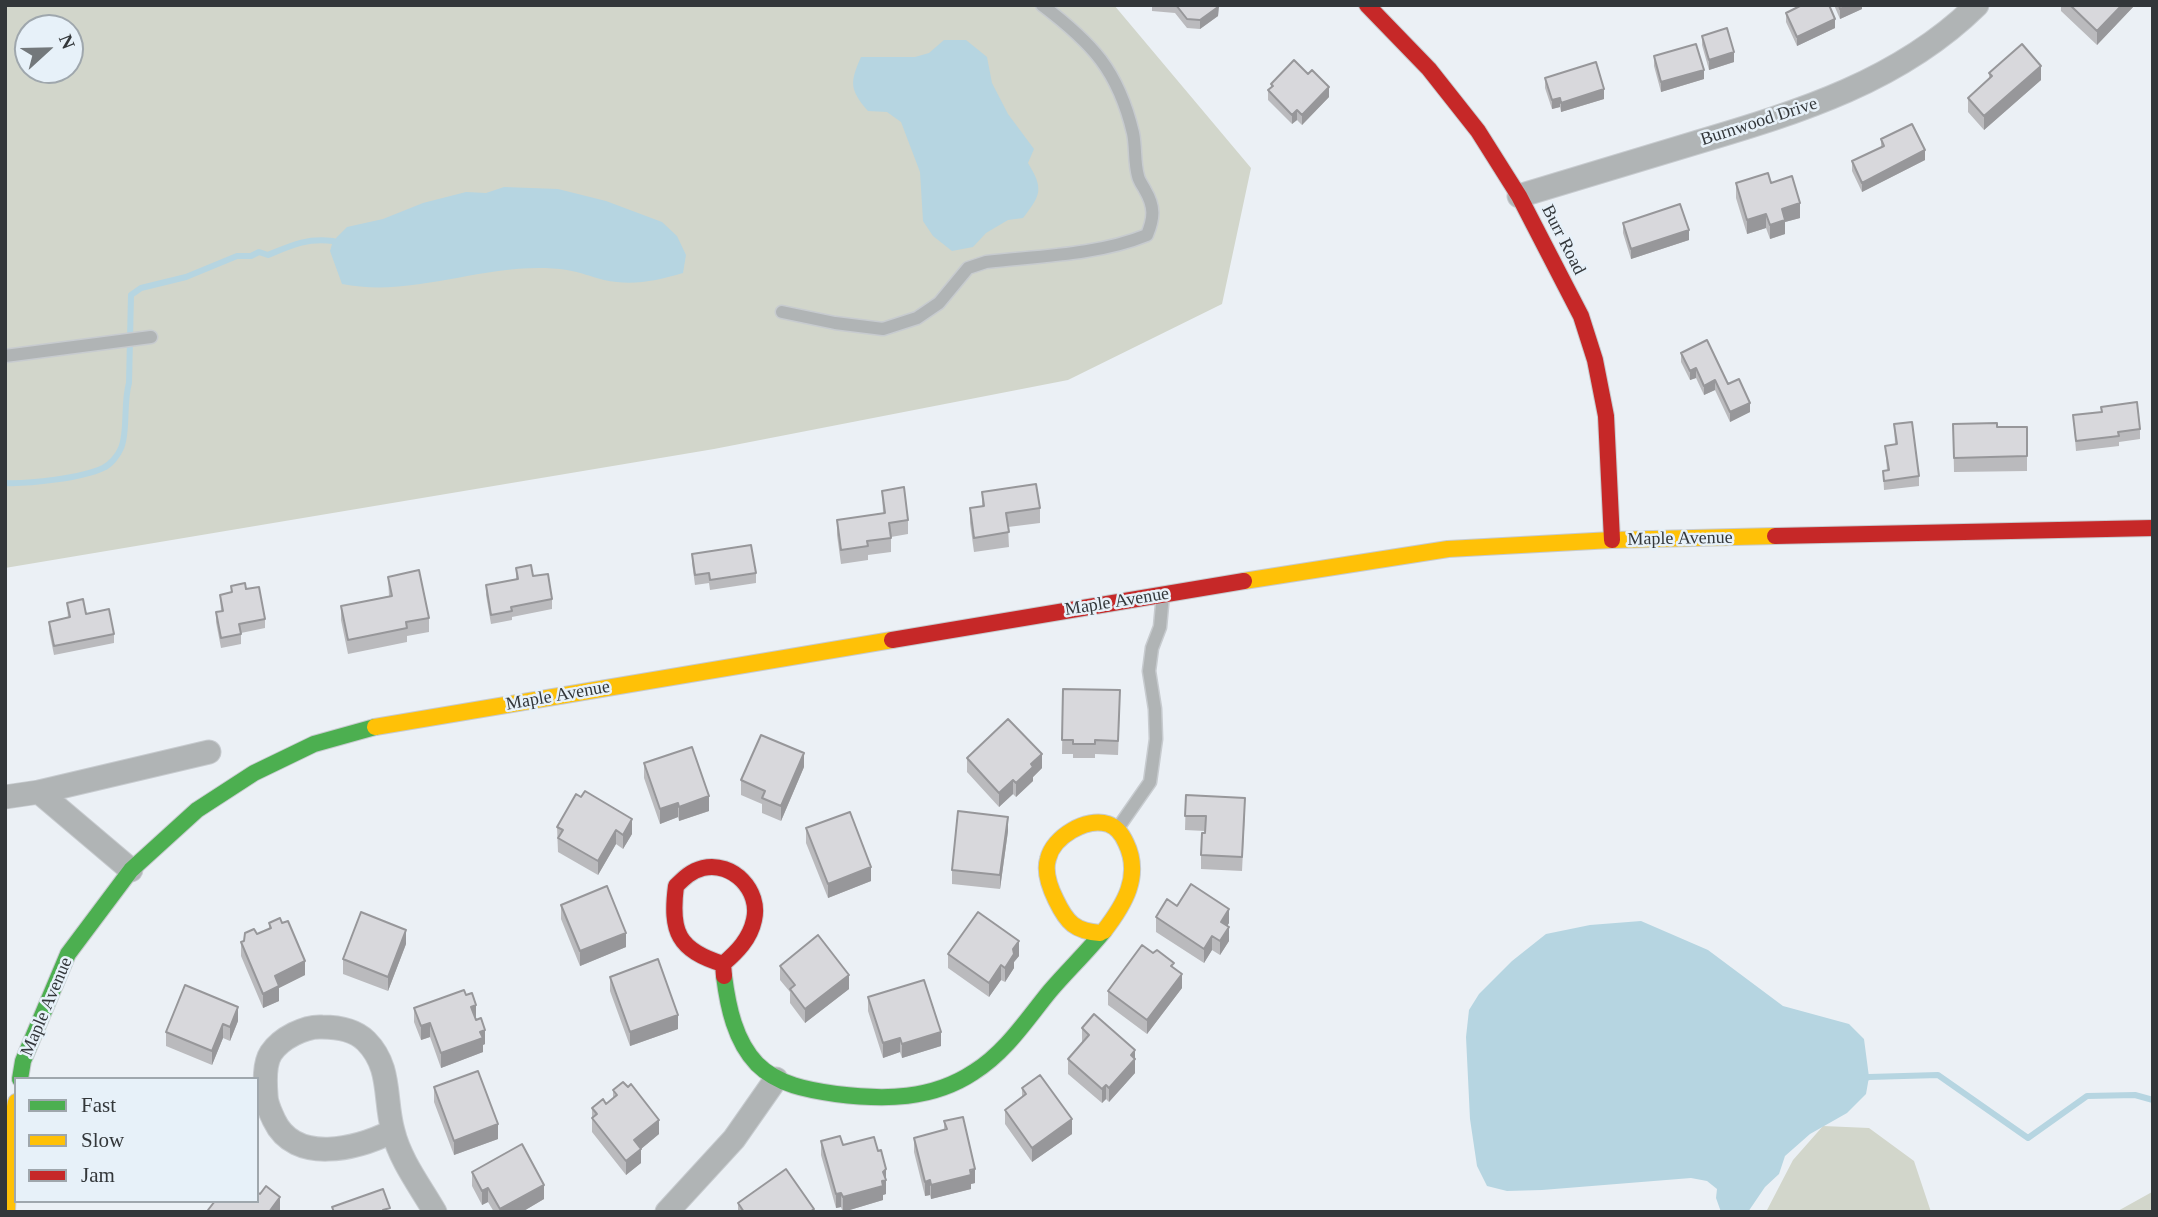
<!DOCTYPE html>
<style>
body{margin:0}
#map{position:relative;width:2158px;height:1217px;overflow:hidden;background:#ebf0f5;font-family:Georgia,serif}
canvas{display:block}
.frame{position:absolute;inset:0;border:7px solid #33373a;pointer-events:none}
.legend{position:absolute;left:14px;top:1077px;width:245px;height:126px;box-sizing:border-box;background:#e7f1f9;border:2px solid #9fa7ad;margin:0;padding:9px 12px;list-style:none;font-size:21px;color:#33373a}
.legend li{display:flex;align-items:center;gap:14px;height:35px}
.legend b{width:35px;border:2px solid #9fa7ad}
.north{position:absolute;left:14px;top:14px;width:70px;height:70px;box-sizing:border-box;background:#e7f1f9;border:2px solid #9fa7ad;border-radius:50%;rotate:68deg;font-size:19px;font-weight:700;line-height:28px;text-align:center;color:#33373a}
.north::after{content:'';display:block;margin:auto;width:24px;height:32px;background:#73787b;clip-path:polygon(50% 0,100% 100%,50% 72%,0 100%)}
</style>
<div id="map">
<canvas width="2158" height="1217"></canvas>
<div class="frame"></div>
<ul class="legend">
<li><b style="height:9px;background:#4caf50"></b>Fast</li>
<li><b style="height:9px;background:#ffc107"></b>Slow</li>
<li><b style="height:9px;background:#c62828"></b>Jam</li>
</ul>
<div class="north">N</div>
</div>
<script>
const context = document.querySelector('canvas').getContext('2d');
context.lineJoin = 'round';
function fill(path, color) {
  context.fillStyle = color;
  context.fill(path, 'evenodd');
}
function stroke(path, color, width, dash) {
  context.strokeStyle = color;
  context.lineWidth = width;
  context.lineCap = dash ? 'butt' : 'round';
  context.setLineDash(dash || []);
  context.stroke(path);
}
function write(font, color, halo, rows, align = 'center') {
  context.font = font + ' Georgia,serif';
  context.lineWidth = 5;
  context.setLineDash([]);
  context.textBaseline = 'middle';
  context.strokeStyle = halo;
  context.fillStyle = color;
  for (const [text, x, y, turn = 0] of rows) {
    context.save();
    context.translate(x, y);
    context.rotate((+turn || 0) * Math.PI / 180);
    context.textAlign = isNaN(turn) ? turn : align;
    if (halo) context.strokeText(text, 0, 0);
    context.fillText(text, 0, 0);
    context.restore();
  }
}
fill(new Path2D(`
 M5 5H1114L1251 168 1222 304 1068 380 714 449 5 568ZM28 28H70V70H28Z
 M1823 1126 1869 1128 1914 1161 1931 1212H1766L1793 1160Z
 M2152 1192 2153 1212H2116Z`), '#d2d6cb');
fill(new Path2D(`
 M944 40H966L987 57 992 83 1008 114 1034 149 1028 163C1044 189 1041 195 1023 218L1008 220 986 233 973 247 952 251 933 236 923 221 920 172 901 122 887 112 868 111C849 89 850 82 861 57H915L929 53Z
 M504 187 558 189 606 201 662 222 677 236 686 255 683 273C656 281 632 286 604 280 592 277 580 272 567 270 491 259 417 299 342 284L330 251 333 241 347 227 383 219 423 203 466 192 486 193Z
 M1641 921 1708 950 1783 1006 1849 1024 1864 1039 1869 1077 1866 1094 1847 1113 1810 1134 1785 1156 1779 1174 1765 1187 1748 1212H1721L1716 1198 1717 1189 1707 1181 1691 1178 1542 1190 1507 1191 1487 1186 1477 1166 1470 1119 1466 1037 1469 1010 1479 994 1512 961 1546 934 1590 925Z`), '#b6d5e1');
stroke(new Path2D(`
 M5 483C29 484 82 478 103 468 110 465 118 456 121 448 128 433 123 403 129 383L131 295 141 288 186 277 237 256H251L259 252 268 255C292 245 306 238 333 241
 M1862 1079 1869 1077 1938 1075 2028 1138 2087 1096 2135 1095 2153 1100`), '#b6d5e1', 6);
const lane = new Path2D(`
 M782 312 835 323 883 329 917 318 939 303 968 268 986 262C1039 256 1098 255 1147 235 1154 218 1155 207 1145 190 1143 186 1139 181 1138 176 1134 162 1136 147 1133 133 1118 70 1092 43 1042 5
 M5 356 151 337
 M1118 828 1150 782 1156 739 1155 709 1149 671 1152 648 1160 627 1163 594`);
const street = new Path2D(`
 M1519 196C1578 178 1638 160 1698 142 1799 112 1900 81 1977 5
 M39 792 131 870
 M5 797 39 792 209 752
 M393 1131C357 1149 295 1165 274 1120 270 1111 266 1104 266 1095 265 1082 264 1064 271 1053 281 1038 305 1026 322 1027 337 1027 354 1029 366 1041 392 1067 384 1099 393 1131 400 1160 420 1186 435 1212
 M667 1212 734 1139 776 1079`);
const fast = new Path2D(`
 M724 976C728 1007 735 1041 757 1064 778 1085 808 1090 836 1094 884 1100 932 1100 974 1072 1006 1052 1027 1019 1050 991 1068 970 1087 952 1104 931
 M20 1079 23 1061 68 954 131 870 197 810 254 773 314 744 375 727`);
const slow = new Path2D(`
 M1244 581 1448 549 1612 540 1775 536
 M375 727 892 640
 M1100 933C1075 931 1067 923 1056 900 1050 888 1044 872 1048 859 1053 837 1086 817 1108 824 1117 827 1122 834 1126 843 1142 876 1124 905 1104 931
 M7 1212 10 1131 16 1102`);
const jam = new Path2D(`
 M1367 5 1429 69 1478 131 1519 196 1581 316 1595 360 1606 416 1612 540
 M1775 536 2153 528
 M892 640 1244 581
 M723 964C737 952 750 939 754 920 761 891 733 861 703 868 691 871 684 878 676 886 670 932 678 950 723 964L724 976`);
stroke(lane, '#c7cbcf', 15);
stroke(street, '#c7cbcf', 25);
stroke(fast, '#c7cbcf', 18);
stroke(slow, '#c7cbcf', 18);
stroke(jam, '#c7cbcf', 18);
stroke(lane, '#b0b4b5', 12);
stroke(street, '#b0b4b5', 23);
stroke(fast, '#4caf50', 16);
stroke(slow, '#ffc107', 16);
stroke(jam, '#c62828', 16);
fill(new Path2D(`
 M1152 5H1219L1218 16 1200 29 1187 28 1175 13 1152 11Z
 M1834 5H1862V9L1840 19Z
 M2061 5H2135L2097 45 2061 11Z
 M1786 13 1835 28 1797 46 1786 22Z
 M1702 36 1734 62 1709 70 1702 45Z
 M1654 56 1704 79 1661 92 1654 66Z
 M1989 73 2041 80 1984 130 1968 112V98L1989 79Z
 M1308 74 1329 97 1302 125 1297 120 1292 124 1268 100V90L1271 88V84Z
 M1545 78 1604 99 1561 112 1560 107 1552 109 1545 88Z
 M1881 139 1925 160 1862 192 1852 171V161L1881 147Z
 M1736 183H1771L1800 218 1785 222V234L1770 239 1766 228 1747 234 1736 198Z
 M1623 223 1689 240 1631 259 1623 233Z
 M1681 353 1728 384 1750 412 1730 422 1715 390 1704 395 1696 378 1690 380 1681 362Z
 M2073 415 2140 429V439L2119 442V446L2076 451Z
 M1894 424 1919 476V486L1884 490 1883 471 1887 470 1885 446 1895 444Z
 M1953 424 1997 427H2027V471L1954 472Z
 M882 491 908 520V534L891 537V552L868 555V560L841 564 837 535V520L883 513Z
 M982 492 1040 508V523L1008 527 1009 547 974 552 970 523V508L982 507Z
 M692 554 756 573V583L710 590 709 583 695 585 692 563Z
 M516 568 533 576 552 599V609L512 617V620L491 624 486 595V585L516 579Z
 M388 577 429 618V632L407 636V642L348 654 341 620V606L389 596Z
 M231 586 246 589 265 619V628L241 633V644L221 648 216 622V612L221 611 220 595 231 592Z
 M67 603 114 634V643L54 655 49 631V622L68 618Z
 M1063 689 1120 704 1118 755 1095 754V758H1073V754H1062Z
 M967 758 1042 768 1033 777V781L1016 797 1013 794 999 807 967 772Z
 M644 763 709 811 679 821 678 817 660 824 644 778Z
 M804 767 781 821 762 813V804L741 795V780Z
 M576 794 632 834 623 849 616 844 598 875 558 852 557 827Z
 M1186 795 1245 812 1242 871 1201 869V855L1205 831 1185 830Z
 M806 828 871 881 828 898 806 843Z
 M1008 831 1000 889 952 884V870Z
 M561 905 626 947 580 966 561 919Z
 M1177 906 1229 923 1227 926 1229 941 1220 955 1212 950 1204 963 1156 932V917Z
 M269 923 305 975 279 988V1001L263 1008 241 956V942L269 929Z
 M406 944 388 991 343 974V959Z
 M948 954 1019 956 1014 962V968L1005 982 1001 980 989 997 948 968Z
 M780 966 849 989 805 1023 790 1003V992L780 980Z
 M1174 968 1182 988 1147 1034 1108 1005V991Z
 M610 977 678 1029 630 1046 610 991Z
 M466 995 476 1005V1020L485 1044 483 1045V1052L441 1068 430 1037 421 1040 414 1022V1008Z
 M868 997 941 1046 902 1058 900 1052 883 1058 868 1011Z
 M238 1021 230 1041 223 1038 212 1065 166 1046V1032Z
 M1082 1028 1135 1050V1073L1109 1102 1106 1099 1102 1103 1068 1074V1059L1082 1043Z
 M434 1087 498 1139 454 1155 434 1102Z
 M1022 1088 1072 1134 1032 1162 1005 1124V1110L1022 1098Z
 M613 1090 659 1134 641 1149V1163L626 1175 592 1132V1108L606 1104 613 1099Z
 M944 1121 975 1183 971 1184V1189L931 1199 930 1195 925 1196 914 1152V1138L944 1130Z
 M821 1141 878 1151 886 1169V1194L883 1195V1200L843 1212 841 1207 836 1208 821 1155Z
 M472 1172 544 1199 522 1212H494L488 1202 482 1205 472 1186Z
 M738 1203 814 1212H738Z`), '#bababd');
fill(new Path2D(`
 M1219 5 1218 16 1200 29V20Z
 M1849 5H1862V9L1840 19V9Z
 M2122 5H2135L2097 45V31Z
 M1835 19V28L1797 46V37Z
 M1734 52V62L1709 70V60Z
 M2041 66V80L1984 130V116Z
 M1704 70V79L1661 92V82Z
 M1329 87V97L1302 125V115Z
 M1604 89V99L1561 112V103Z
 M1560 98V107L1552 109V100Z
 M1297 110V120L1292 124V115Z
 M1925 150V160L1862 192V183Z
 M1800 203V218L1785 222V234L1770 239V225L1782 209Z
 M1766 214V228L1747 234V220Z
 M1689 230V240L1631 259V249Z
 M1696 368V378L1690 380V371Z
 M1715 380V390L1704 395V386Z
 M1750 403V412L1730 422V412Z
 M804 753V767L781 821V806Z
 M1042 754V768L1033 777V781L1016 797V783L1031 764Z
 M1013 780V794L999 807V793Z
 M709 796V811L679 821V807Z
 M678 803V817L660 824V809Z
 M1008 817V831L1000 889V875Z
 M632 819V834L623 849V835Z
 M616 830V844L598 875V861Z
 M871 867V881L828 898V884Z
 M1229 909V923L1221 936V922Z
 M1229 927V941L1220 955V941Z
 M406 930V944L388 991V977Z
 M626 933V947L580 966V951Z
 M1212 936V950L1204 963V949Z
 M1019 941V956L1014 962V968L1005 982V968L1013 949Z
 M305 961V975L279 988V1001L263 1008V994L275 976Z
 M1001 965V980L989 997V983Z
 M1182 974V988L1147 1034V1020Z
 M849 975V989L805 1023V1009Z
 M476 1005V1019L471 1007Z
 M238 1007V1021L230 1041V1027Z
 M678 1015V1029L630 1046V1032Z
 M430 1023V1037L421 1040V1026Z
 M223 1024V1038L212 1065V1051Z
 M485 1030V1044L483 1045V1052L441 1068V1053Z
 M941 1032V1046L902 1058V1044Z
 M900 1038V1052L883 1058V1043Z
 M1135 1050V1073L1109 1102V1088Z
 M1106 1085V1099L1102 1103V1089Z
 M1072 1119V1134L1032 1162V1148Z
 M659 1120V1134L641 1149V1163L626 1175V1161L634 1140Z
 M498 1124V1139L454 1155V1141Z
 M886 1169V1194L883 1195V1200L843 1212V1197Z
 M975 1169V1183L971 1184V1189L931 1199V1185Z
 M930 1180V1195L925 1196V1182Z
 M544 1185V1199L522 1212H500V1209Z
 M488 1188V1202L482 1205V1191Z
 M841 1193V1207L836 1208V1194Z
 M280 1197V1212H269Z`), '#97979a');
const building = new Path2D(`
 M1176 5H1218V7L1200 20 1187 19Z
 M1802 5H1829L1835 19 1797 37 1786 13Z
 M1839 5H1849L1840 9Z
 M2070 5H2122L2097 31Z
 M1727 28 1734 52 1709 60 1702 36Z
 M1696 44 1704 70 1661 82 1654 56Z
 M2022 44 2041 66 1984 116 1968 98 1992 76 1989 73Z
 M1294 60 1308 74 1312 70 1329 87 1302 115 1297 110 1292 115 1268 90 1273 86 1271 84Z
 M1596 62 1604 89 1561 103 1560 98 1552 100 1545 78Z
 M1912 124 1925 150 1862 183 1852 161 1884 146 1881 139Z
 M1768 173 1771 183 1792 176 1800 203 1782 209 1785 220 1770 225 1766 214 1747 220 1736 183Z
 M1680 204 1689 230 1631 249 1623 223Z
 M1707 340 1728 384 1739 379 1750 403 1730 412 1715 380 1704 386 1696 368 1690 371 1681 353Z
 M2137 402 2140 429 2118 432 2119 436 2076 441 2073 415 2102 412 2101 407Z
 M1912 422 1919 476 1884 481 1883 471 1889 470 1885 446 1897 444 1894 424Z
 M1997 423V427H2027V456L1954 458 1953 424Z
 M1036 484 1040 508 1006 513 1009 532 974 538 970 508 984 506 982 492Z
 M904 487 908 520 889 523 891 538 867 541 868 546 841 550 837 520 885 513 882 491Z
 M751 545 756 573 710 580 709 573 695 575 692 554Z
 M531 565 533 576 548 574 552 599 511 607 512 611 491 615 486 585 518 579 516 568Z
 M419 570 429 618 406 622 407 628 348 640 341 606 392 596 388 577Z
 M245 583 246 589 259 587 265 619 239 624 241 634 221 638 216 612 223 611 220 595 232 592 231 586Z
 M83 599 86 614 109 609 114 634 54 646 49 622 70 617 67 603Z
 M1063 689 1120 690 1118 741 1095 740V744H1073V740H1062Z
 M1008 719 1042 754 1031 764 1033 767 1016 783 1013 780 999 793 967 758Z
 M761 735 804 753 781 806 762 798 765 791 741 780Z
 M692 747 709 796 679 807 678 803 660 809 644 763Z
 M585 791 632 819 623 835 616 830 598 861 558 838 563 830 557 827 576 794 581 797Z
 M1186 795 1245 798 1242 857 1201 855 1202 833H1205L1206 816H1185Z
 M958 811 1008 817 1000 875 952 870Z
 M850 812 871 867 828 884 806 828Z
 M1191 884 1229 909 1221 922 1229 927 1220 941 1212 936 1204 949 1156 917 1167 899 1177 906Z
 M607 886 626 933 580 951 561 905Z
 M361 912 406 930 388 977 343 959Z
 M978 912 1019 941 1013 949 1014 954 1005 968 1001 965 989 983 948 954Z
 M280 918 282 923 288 921 305 961 275 976 279 986 263 994 241 942 244 941 245 933 254 929 257 934 271 928 269 923Z
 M818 935 849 975 805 1009 790 989 795 985 780 966Z
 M1142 945 1153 953 1157 950 1174 963 1171 966 1182 974 1147 1020 1108 991Z
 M658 959 678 1015 630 1032 610 977Z
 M924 980 941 1032 902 1044 900 1038 883 1043 868 997Z
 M185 985 238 1007 230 1027 223 1024 212 1051 166 1032Z
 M464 990 466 995 472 993 476 1005 471 1007 476 1020 481 1018 485 1030 480 1032 483 1038 441 1053 430 1023 421 1026 414 1008Z
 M1094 1014 1135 1050 1131 1055 1135 1059 1109 1088 1106 1085 1102 1089 1068 1059 1089 1035 1082 1028Z
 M478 1071 498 1124 454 1141 434 1087Z
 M1040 1075 1072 1119 1032 1148 1005 1110 1026 1094 1022 1088Z
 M623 1082 628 1087 631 1084 659 1120 634 1140 641 1149 626 1161 592 1118 597 1114 592 1108 603 1099 606 1104 617 1095 613 1090Z
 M963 1117 975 1169 970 1170 971 1175 931 1185 930 1180 925 1182 914 1138 947 1129 944 1121Z
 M840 1136 843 1145 874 1137 878 1151 881 1150 886 1169 883 1172 886 1180 882 1181 883 1186 843 1197 841 1193 836 1194 821 1141Z
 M522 1144 544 1185 500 1209 488 1188 482 1191 472 1172Z
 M786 1169 814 1209 810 1212H744L738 1203Z
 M266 1186 280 1197 269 1212H210L208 1210 215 1201H257V1192L260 1194Z
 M383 1189 390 1208 383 1210V1212H334L332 1207Z`);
fill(building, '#d8d8dc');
stroke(building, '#97979a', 2);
write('18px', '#33373a', '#e7f1f9', [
 ["Burnwood Drive",1759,122,-18],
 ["Burr Road",1563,240,63],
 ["Maple Avenue",1680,539,-1],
 ["Maple Avenue",1117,602,-9],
 ["Maple Avenue",558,696,-10],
 ["Maple Avenue",47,1007,-67]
]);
</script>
